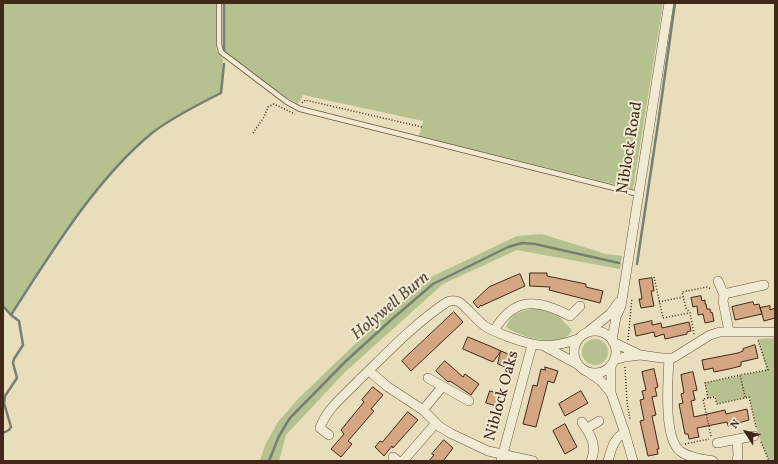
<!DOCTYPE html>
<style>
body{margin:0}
#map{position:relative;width:778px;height:464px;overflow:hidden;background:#e8debb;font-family:Vollkorn,serif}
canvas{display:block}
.frame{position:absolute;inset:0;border:4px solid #412717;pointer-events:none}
.north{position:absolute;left:726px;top:412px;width:40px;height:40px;-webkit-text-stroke:3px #f0ead3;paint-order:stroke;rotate:306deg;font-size:11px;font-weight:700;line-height:16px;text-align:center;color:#412717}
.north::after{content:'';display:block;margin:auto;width:14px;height:18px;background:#412717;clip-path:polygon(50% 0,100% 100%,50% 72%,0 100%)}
</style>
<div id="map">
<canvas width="778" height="464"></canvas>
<div class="frame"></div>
<div class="north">N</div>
</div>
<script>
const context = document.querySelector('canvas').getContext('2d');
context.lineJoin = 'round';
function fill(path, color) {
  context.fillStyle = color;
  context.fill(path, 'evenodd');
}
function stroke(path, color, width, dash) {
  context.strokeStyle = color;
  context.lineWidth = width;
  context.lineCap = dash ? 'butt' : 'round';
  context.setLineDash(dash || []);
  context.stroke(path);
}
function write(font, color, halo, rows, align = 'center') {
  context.font = font + ' Vollkorn,serif';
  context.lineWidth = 4;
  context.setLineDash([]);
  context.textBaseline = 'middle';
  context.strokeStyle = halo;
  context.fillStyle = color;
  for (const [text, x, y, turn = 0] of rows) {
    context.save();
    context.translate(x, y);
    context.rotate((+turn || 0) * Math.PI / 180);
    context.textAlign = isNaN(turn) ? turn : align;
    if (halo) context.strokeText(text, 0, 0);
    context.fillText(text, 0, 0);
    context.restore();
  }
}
fill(new Path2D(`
 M3 3H218L216 50 223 59 221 93 197 105 149 135 104 180 58 244 11 315 3 306Z
 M224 3H663L633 189 419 136 423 121 303 95 298 104C271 90 248 70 224 51Z
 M542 234 606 254 622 256 620 269 517 250 443 284 345 372 286 435 279 461H260L265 445 278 422 297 400 387 313 429 278 517 236Z
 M532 309H541L560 315 562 320 572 330C571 332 569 335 566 337 552 346 518 336 506 327 510 315 520 311 532 309Z
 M775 338V461H769L758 434 749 397 717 404 715 397 708 398 705 383 767 370 758 339Z
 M582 352a13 13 0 1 1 26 0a13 13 0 1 1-26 0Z`), '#b6c190');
stroke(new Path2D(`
 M224 3V51
 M637 264 659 117 675 3
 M3 306 11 315 19 321 23 345 14 359 13 363 17 378 5 396 4 403 11 427 9 430 3 433
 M11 315C51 253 95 180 152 133 171 118 199 104 221 93L224 64
 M269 461 279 436 290 418 346 361 391 320 433 284 508 247 522 243 535 244 619 263`), '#758072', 2.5);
const building = new Path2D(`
 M530 273H547V276L586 284V287L603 291 600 303 549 290 550 287 530 286Z
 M520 274 525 286 481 306V305L478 308 473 302 489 287Z
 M652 278 654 291H651L654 306 641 308 639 299H642L639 280Z
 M701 296 702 301 705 300V304H706L707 309H710L711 313 712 312 714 321 705 323 703 314 698 315 697 306 693 307 691 298Z
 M753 302 754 305 759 304 762 314 735 320 732 307Z
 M770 306V310L775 308V318L764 321 760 308Z
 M454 312 463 322 411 371 402 361Z
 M652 321V325L661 323 662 328 689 322 691 331 687 332V334L665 339 664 334 655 337 654 332 636 336 634 325Z
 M468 337 490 346 501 351 493 362 486 359 463 349Z
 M755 345 758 358 741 362V366L729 369 714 372 713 368 704 370 702 360 738 353 743 351V349Z
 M501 351 515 357 510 369 498 364Z
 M445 361 463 377 465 374 479 384 471 395 450 381 448 382 436 371Z
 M545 367 558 371 554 383 548 381 536 427 523 424 533 385 537 386 541 369 545 370Z
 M654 369 658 387 655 388 657 396 652 397 656 415 652 416 659 449H657L658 454 648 456 640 421 644 420 640 400 644 399 642 391 646 390 642 372Z
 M693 372 697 390 693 391 695 400 691 401 694 417 725 410 726 414 747 409 749 420 728 426 727 422 697 428 699 437 689 439 688 434H685L679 404 683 403 681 394 684 393 681 375Z
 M373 387 383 395 371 409 374 411 348 441 352 444 341 457 331 449 344 434 341 430 364 402 362 400Z
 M490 391 504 395 500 407 486 403Z
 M581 391 588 403 565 416 559 404Z
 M408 412 418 420 393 448 392 446 384 456 375 447 380 441 382 442Z
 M565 424 577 447 565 454 553 431Z
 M444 440 453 448 443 461H429L434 455 432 454Z`);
fill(building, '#d4a683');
stroke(building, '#412717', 1);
const service = new Path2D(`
 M219 3V44L221 52 287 102 300 109 638 194`);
const minor = new Path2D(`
 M718 281 724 295
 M494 331C514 296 538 299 570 316L580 306
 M589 331 610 314 619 302
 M729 331 723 301 724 295 728 293 764 285
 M574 352a21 21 0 1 1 42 0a21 21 0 1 1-42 0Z
 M612 340 616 317 621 306 669 3
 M613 342 640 355
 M546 347 577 364
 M669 358C668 380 663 437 680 451 689 458 702 459 713 461
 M614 360 625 357 640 355 662 358H673L710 335 720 332H775
 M611 365V393L625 433 633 461
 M369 371 388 387 423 410 440 427 452 434 488 451 533 461
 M588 372 601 381 611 393
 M428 378 469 401
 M423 410 442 387
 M582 422C590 434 598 446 591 461
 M586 429 599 421
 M329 435 320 428C326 409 346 394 359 380 387 353 414 324 447 302 450 301 455 300 459 302 467 307 476 320 486 327 493 331 501 334 509 337 536 347 550 349 578 339
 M737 439 738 455 737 461
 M717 443 754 436
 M393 457 398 461
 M403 461 436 423
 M501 461 532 345
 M608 461C611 450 614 437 625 433`);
stroke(service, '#6b5540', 6);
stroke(minor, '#6b5540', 10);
stroke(new Path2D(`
 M302 103 305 100 422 127
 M253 133 264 117 268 107 274 104 295 114
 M654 277 663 318 689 313
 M659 302 683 297
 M694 334 690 313 686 308 682 292 707 287 711 289
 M628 340 632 298
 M625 367 627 402 630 419
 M745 397 740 375 768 370 758 340
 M708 398 705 383 740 375
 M711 436 703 399 715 397 717 404 749 397 756 427
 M761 442 769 461
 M685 444 709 439`), '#412717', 1.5, [1, 2]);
stroke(service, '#f0ead3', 4.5);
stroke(minor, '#f0ead3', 9);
write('16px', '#412717', '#f0ead3', [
 ["Niblock Road",631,148,-81],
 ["Niblock Oaks",503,396,-75]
]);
write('italic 17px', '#564c3d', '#f0ead3', [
 ["Holywell Burn",391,307,-40]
]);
</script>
